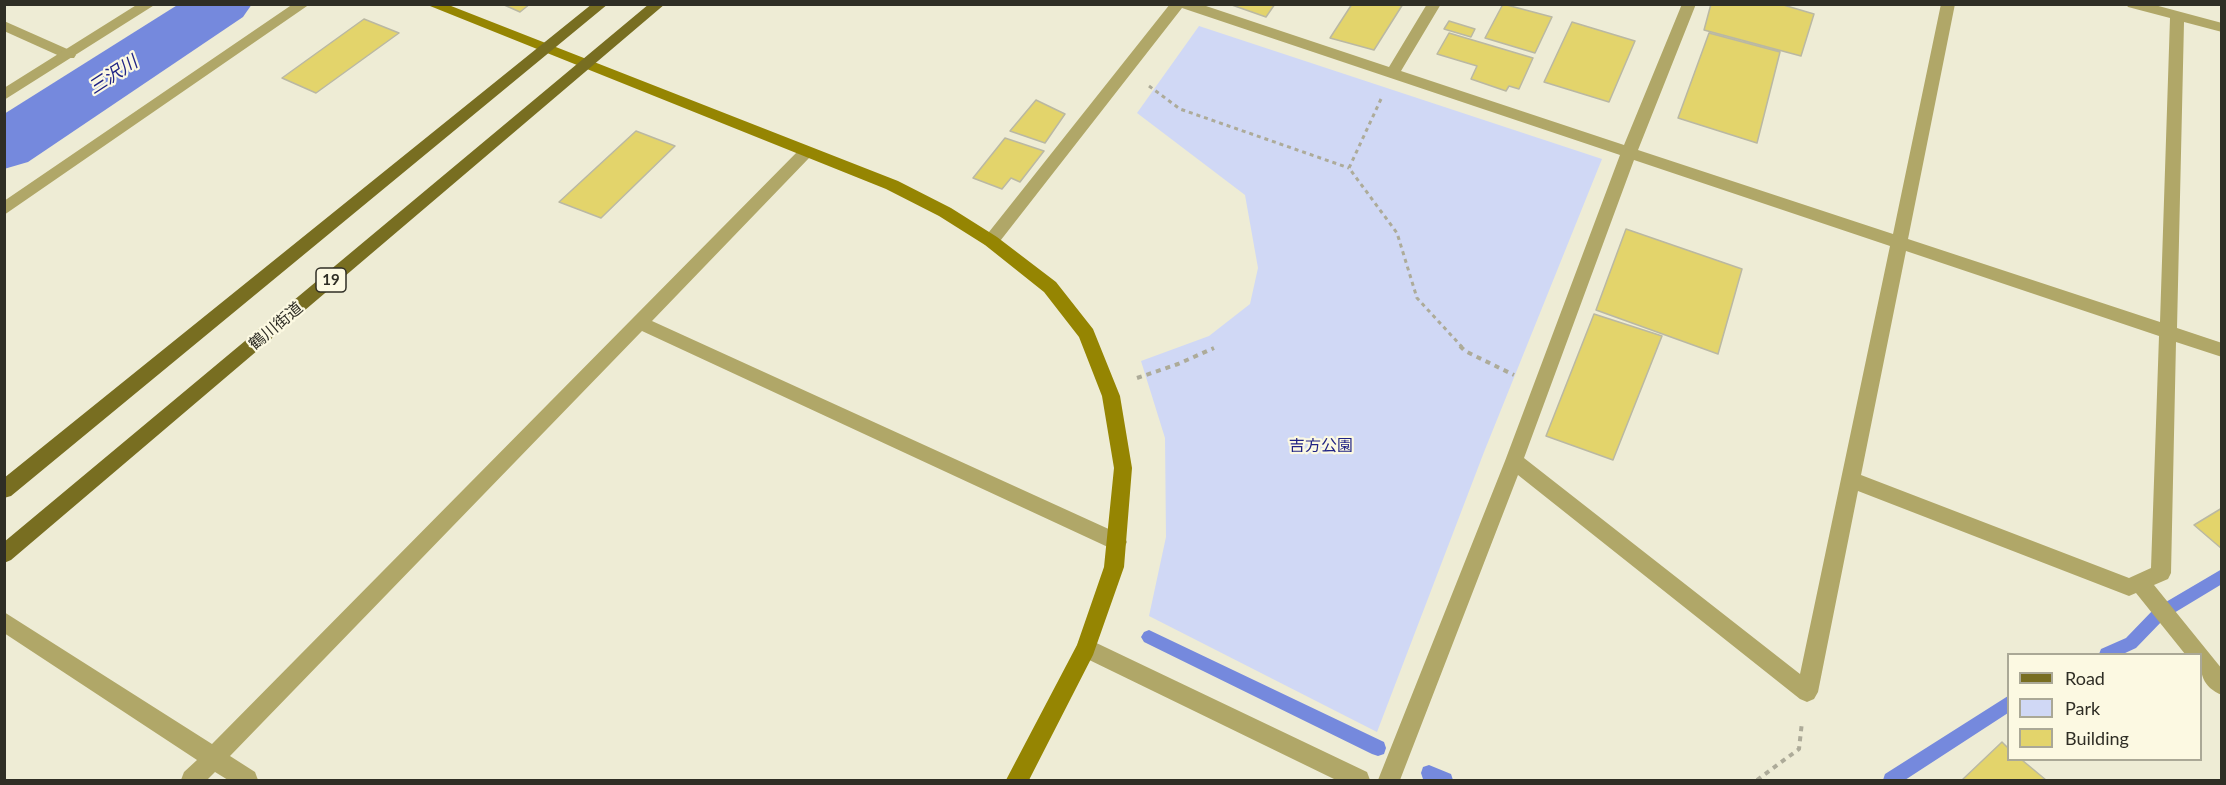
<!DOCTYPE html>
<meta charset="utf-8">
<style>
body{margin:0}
#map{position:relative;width:2226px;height:785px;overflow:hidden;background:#eeecd5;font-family:Lato,sans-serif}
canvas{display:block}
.frame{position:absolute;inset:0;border:6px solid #2f2e25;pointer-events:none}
.legend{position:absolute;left:2007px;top:653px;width:195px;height:108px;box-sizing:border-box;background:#fcf9e2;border:2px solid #aaa896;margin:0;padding:8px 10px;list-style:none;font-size:18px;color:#2f2e25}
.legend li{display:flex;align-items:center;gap:12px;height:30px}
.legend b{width:30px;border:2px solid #aaa896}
</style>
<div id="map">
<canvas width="2226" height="785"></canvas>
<div class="frame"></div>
<ul class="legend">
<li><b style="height:8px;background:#786e21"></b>Road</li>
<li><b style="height:16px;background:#d0d8f5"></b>Park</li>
<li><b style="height:16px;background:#e3d46b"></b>Building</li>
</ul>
</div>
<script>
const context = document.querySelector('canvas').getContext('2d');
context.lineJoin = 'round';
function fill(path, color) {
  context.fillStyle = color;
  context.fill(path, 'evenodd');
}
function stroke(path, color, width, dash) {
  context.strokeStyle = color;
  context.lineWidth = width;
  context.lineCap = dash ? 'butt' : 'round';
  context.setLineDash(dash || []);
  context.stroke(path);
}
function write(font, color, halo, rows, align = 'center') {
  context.font = font + ' Lato,"Noto Sans JP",sans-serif';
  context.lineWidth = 4.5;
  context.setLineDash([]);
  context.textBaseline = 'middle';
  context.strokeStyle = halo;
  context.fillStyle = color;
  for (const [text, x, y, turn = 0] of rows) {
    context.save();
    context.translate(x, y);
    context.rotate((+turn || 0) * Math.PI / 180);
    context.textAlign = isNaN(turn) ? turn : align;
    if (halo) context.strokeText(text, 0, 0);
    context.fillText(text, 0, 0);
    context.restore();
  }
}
fill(new Path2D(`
 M1199 26 1602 159 1484 452 1377 732 1149 616 1166 537 1165 438 1141 361 1209 336 1250 304 1258 268 1245 195 1137 113Z`), '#d0d8f5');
fill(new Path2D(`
 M2222 569V584L2164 619 2136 648 2123 654H2099L2101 649 2126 638 2154 609Z
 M1149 630 1384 742 1386 748 1384 754 1378 756 1372 754 1144 642 1141 637 1144 632Z
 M2008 696V713L1905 780H1883L1885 774Z
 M1429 765 1451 774 1453 780 1423 779 1421 773 1423 767Z`), '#7589dd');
fill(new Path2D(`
 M179 4H252L243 17 28 162 4 169V114Z`), '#7589dd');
const building = new Path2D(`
 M502 4H530L520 12Z
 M1229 4H1275L1266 17Z
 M1352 4H1403L1374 50 1330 38Z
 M1503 4 1552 17 1535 53 1485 38Z
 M1711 4H1780L1814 14 1801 56 1704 30Z
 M364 19 399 33 316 93 282 78Z
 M1449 21 1475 29 1471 37 1444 29Z
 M1572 22 1635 41 1609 102 1544 82Z
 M1449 33 1533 58 1519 89 1509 86 1506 91 1471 79 1477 66 1437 54Z
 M1709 33 1780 52 1757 143 1678 118Z
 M1036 100 1065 114 1045 143 1010 131Z
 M636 131 675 146 601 218 559 202Z
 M1005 138 1044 151 1020 182 1011 178 1002 189 973 178Z
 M1626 229 1742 269 1718 354 1596 310Z
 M1594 314 1662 336 1613 460 1546 436Z
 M2222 508V549L2194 525Z
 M2002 742 2008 748V760H2022L2046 780H1962Z`);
fill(building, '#e3d46b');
stroke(building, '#bab8a2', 1.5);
stroke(new Path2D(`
 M1149 86 1180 109 1349 168
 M1381 99 1349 168 1397 233 1417 298 1462 347`), '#adab99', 3, [4, 4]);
stroke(new Path2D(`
 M1460 346 1465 351 1514 375
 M1137 378 1178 364 1214 348
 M1757 780 1799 749 1802 722`), '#adab99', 4, [5, 5]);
fill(new Path2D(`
 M4 21 74 52 76 55 74 58H64L4 31Z`), '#b0a768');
fill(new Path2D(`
 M138 4H156L4 100V88Z
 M293 4H310L4 215V201Z
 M1170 4H1200L1389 67 1427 4H1441L1401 71 1624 145 1682 4H1696L1638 150 1893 234 1941 4H1955L1908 239 2160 322 2170 18 2128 7 2126 4H2151L2222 23V32L2184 22 2177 328 2222 343V357L2176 342 2171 573 2168 579 2154 585 2222 669V695C2202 687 2200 673 2200 654H2185L2136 593 2129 596 1858 491 1818 692 1814 699 1807 702 1800 699 1518 475 1400 780H1378L1505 461 1620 155 1182 8 997 245H985L983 241 985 237ZM1634 160 1890 246 1800 674 1524 458ZM1906 251 2159 336 2151 568 2129 578 1861 475Z
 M805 148 810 149 813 153 810 157 652 321 1124 536 1127 542 1124 548 1117 551 1110 548 642 331 230 756 255 772 258 780H228L215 772 207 780H181L184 772 197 760 4 633V612L212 744 800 149Z
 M1086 638 1367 772 1370 780H1336L1079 655 1076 648 1079 641Z`), '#b0a768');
fill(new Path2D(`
 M425 4H446L898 181 951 208 997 237 1056 282 1093 329 1120 396 1132 468 1124 567 1093 655 1029 780H1006L1077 645 1104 567 1114 468 1102 396 1079 337 1044 292 985 245 939 216 886 189Z`), '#958502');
fill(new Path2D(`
 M592 4H608L11 496 4 498V478Z
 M649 4H665L11 560 4 563V542Z`), '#786e21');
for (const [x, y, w] of [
 [331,280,30]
]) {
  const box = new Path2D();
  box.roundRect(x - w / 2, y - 12, w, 24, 4.5);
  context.fillStyle = '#fcf9e2';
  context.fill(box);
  stroke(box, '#2f2e25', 1.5);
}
write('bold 15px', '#2f2e25', null, [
 ["19",331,280]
]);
write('16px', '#2f2e25', '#fcf9e2', [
 ["鶴川街道",276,326,-40]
]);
write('16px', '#202384', '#fcf9e2', [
 ["吉方公園",1321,446]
]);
write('italic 18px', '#212586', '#fcf9e2', [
 ["三沢川",113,75,-33]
]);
</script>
